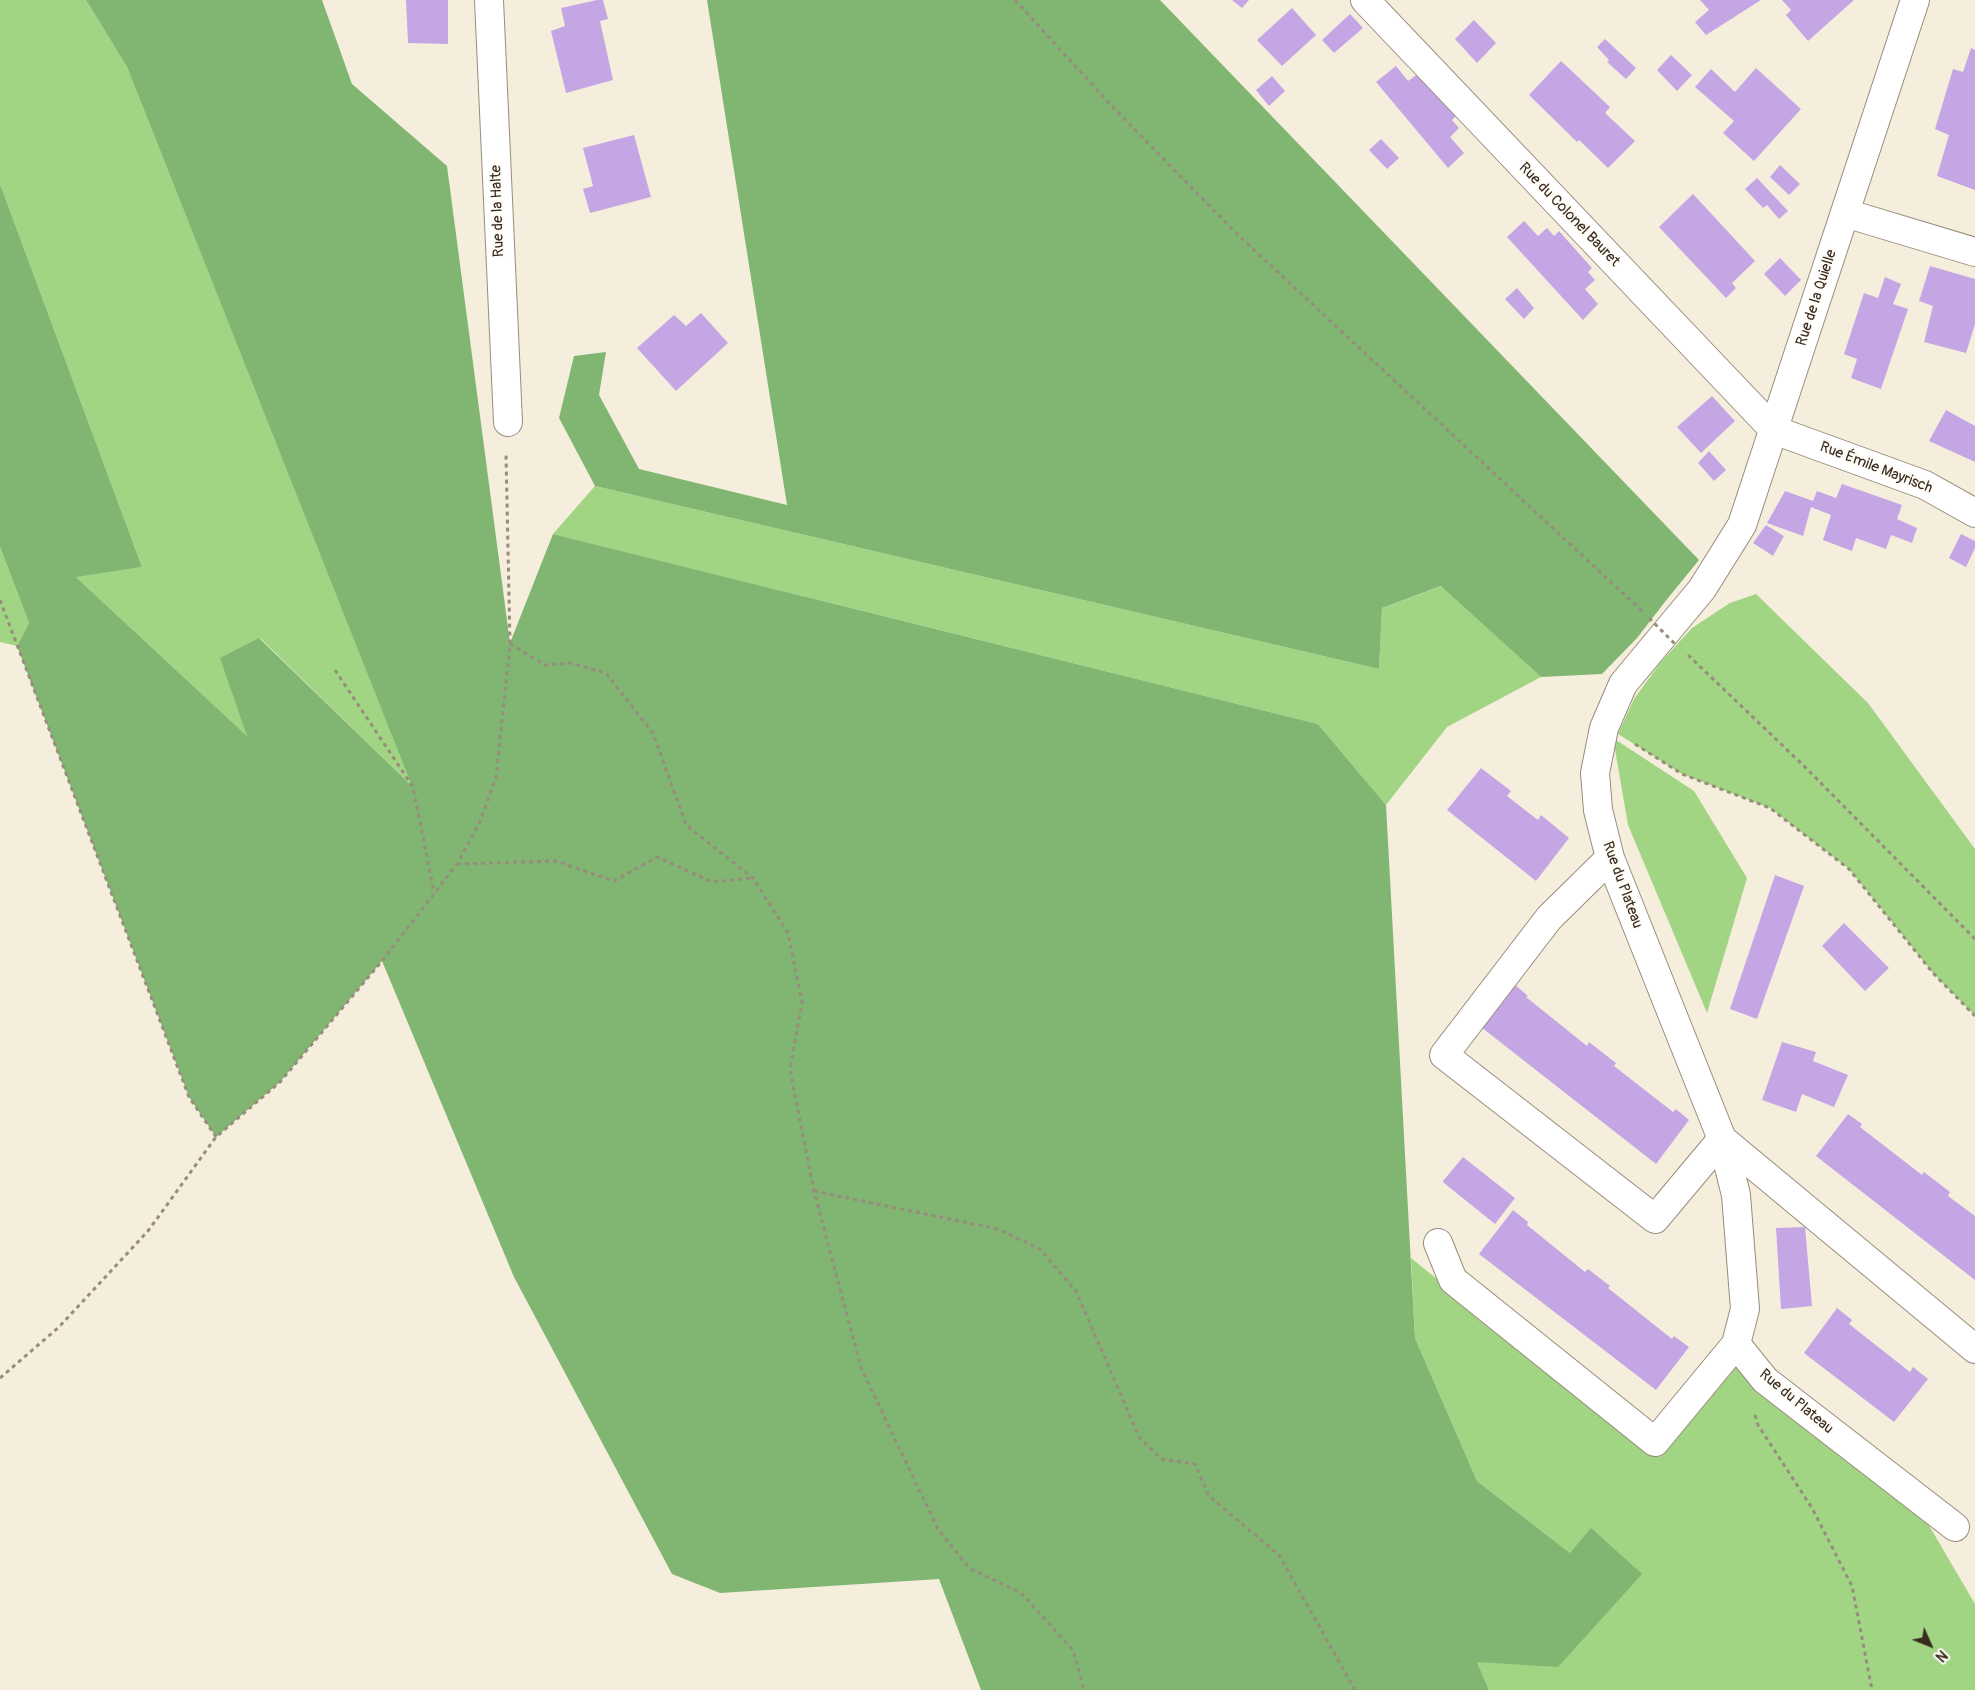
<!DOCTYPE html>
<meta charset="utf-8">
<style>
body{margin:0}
#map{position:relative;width:1975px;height:1690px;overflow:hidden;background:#f6eedc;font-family:Pangolin,sans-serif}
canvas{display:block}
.north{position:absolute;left:1905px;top:1620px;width:50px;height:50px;-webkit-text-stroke:4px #fdfcf7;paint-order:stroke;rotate:134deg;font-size:14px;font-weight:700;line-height:20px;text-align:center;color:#3b2a1e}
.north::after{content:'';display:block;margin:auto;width:18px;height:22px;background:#3b2a1e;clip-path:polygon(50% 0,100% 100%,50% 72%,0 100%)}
</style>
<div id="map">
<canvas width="1975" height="1690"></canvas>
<div class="north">N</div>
</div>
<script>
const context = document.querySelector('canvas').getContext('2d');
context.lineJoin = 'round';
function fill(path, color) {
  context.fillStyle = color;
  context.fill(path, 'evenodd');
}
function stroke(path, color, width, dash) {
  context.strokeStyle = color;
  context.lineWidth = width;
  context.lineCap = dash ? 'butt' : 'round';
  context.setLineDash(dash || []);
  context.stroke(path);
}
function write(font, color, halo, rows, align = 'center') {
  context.font = font + ' Pangolin,sans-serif';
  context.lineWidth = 4.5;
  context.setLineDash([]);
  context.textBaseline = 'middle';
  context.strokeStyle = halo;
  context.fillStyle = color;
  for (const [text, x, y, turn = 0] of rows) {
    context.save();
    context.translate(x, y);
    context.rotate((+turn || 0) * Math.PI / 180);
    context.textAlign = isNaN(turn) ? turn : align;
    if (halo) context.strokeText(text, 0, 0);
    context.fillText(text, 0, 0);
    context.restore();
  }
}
fill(new Path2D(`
 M0 0H86L127 67 413 787 260 638 248 737 75 576 142 567 0 184Z
 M595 486 1379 669 1382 608 1442 586 1541 677 1447 727 1386 805 1318 724 553 534Z
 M0 547 29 623 17 646 0 642Z
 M1756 594 1868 703 1975 849V1016L1933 973 1849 869 1770 808 1682 774 1618 734 1634 699 1660 663 1692 628 1730 603Z
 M1613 738 1694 791 1747 878 1707 1013 1628 825Z
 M1411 1258 1649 1450 1736 1344 1910 1493 1975 1604V1690H1489L1477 1662 1570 1553 1477 1481 1415 1338Z`), '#a1d584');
fill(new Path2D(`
 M86 0H322L352 84 447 166 510 643 553 534 1318 724 1386 805 1415 1338 1477 1481 1570 1553 1591 1528 1642 1574 1558 1667 1477 1662 1489 1690H981L939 1579 720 1593 672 1574 514 1277 382 961 280 1082 216 1137 189 1097 17 646 29 623 0 547V184L142 567 76 577 247 736 220 658 259 638 412 786 127 67Z
 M707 0H1160L1699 560 1668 598 1637 638 1602 674 1541 677 1441 586 1382 608 1379 669 595 486 559 418 574 356 606 352 599 395 639 469 787 505Z`), '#80b672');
fill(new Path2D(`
 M406 0H448V44L408 43Z
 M597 0H603L608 19 600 21 613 80 566 93 551 31 565 26 561 8Z
 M1232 0H1249L1242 8Z
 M1700 0H1761L1706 35 1695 22 1709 10Z
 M1782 0H1854L1808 41 1786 15 1791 10Z
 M1292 8 1316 35 1282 66 1257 40Z
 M1350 14 1363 28 1334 53 1322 40Z
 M1474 20 1496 43 1477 63 1455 39Z
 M1605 39 1636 68 1626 79 1607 62 1609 60 1597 47Z
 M1971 48 1975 50V190L1937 176 1949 135 1935 129 1953 69 1963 72Z
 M1671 55 1692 75 1677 91 1657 70Z
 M1561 61 1610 107 1605 113 1635 141 1608 168 1579 140 1577 142 1529 95Z
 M1396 66 1408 81 1418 74 1456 116 1452 120 1459 128 1450 137 1464 153 1448 168 1376 82Z
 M1756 68 1801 109 1754 161 1723 133 1734 121 1695 87 1711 69 1735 92Z
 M1272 76 1285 91 1269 106 1256 90Z
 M634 135 651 197 590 213 583 189 593 186 583 148Z
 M1381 139 1399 158 1387 169 1369 150Z
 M1780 165 1800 184 1789 195 1770 177Z
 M1757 178 1788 211 1779 219 1767 205 1763 208 1745 189Z
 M1693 194 1755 261 1732 283 1736 288 1726 298 1659 227Z
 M1524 221 1538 236 1547 228 1554 236 1559 231 1592 268 1588 272 1595 280 1585 289 1598 304 1583 320 1507 237Z
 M1780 258 1801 280 1785 296 1764 274Z
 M1930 266 1975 279V324L1966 353 1924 342 1933 306 1919 301Z
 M1885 277 1901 284 1893 304 1908 309 1881 389 1851 378 1857 359 1844 354 1864 293 1878 298Z
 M1517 288 1534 308 1524 319 1505 299Z
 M701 313 728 343 676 391 637 348 674 315 686 326Z
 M1712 396 1735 421 1701 453 1677 427Z
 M1946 410 1975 426V462L1929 441Z
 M1709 451 1726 470 1714 481 1698 463Z
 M1842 484 1902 505 1897 519 1917 528 1912 543 1891 535 1886 549 1856 538 1852 551 1823 540 1831 515 1811 507 1803 536 1767 523 1785 491 1813 501 1817 491 1836 498Z
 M1766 525 1784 536 1773 556 1753 543Z
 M1961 534 1975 541V548L1966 567 1949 558Z
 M1481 768 1511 791 1507 796 1538 820 1541 815 1569 838 1536 881 1447 810Z
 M1775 875 1804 886 1757 1019 1730 1009Z
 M1844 923 1889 968 1865 991 1822 946Z
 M1514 984 1528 996 1526 997 1587 1046 1589 1042 1616 1063 1614 1066 1673 1112 1676 1109 1689 1120 1656 1164 1481 1027Z
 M1782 1042 1816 1052 1813 1061 1848 1075 1834 1107 1802 1094 1796 1112 1762 1100Z
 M1848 1114 1862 1124 1860 1127 1922 1175 1924 1172 1950 1192 1948 1196 1975 1216V1280L1816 1156Z
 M1463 1157 1515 1198 1495 1224 1444 1183 1443 1181Z
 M1513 1210 1528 1222 1527 1225 1585 1272 1588 1269 1610 1286 1608 1288 1672 1339 1674 1336 1689 1347 1656 1390 1479 1254Z
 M1805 1227 1812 1306 1781 1309 1776 1228Z
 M1837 1308 1852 1320 1849 1324 1910 1372 1913 1367 1928 1379 1894 1422 1804 1353Z`), '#c4a6e5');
const minor = new Path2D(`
 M489 0 508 422
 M1365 0 1774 430 1925 485 1975 513
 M1845 213 1975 252
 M1610 858 1549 918 1444 1055 1655 1219 1722 1139 1975 1349
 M1438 1243 1453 1280 1655 1442 1736 1344 1745 1309 1736 1195 1722 1139 1610 858 1598 810 1595 773 1604 728 1623 684 1702 589 1742 525 1915 0
 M1736 1344 1765 1380 1955 1527`);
stroke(minor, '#988c7d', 30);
stroke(new Path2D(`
 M1015 0 1107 101 1238 235 1643 612
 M0 600 189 1097 216 1137
 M510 644 545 665 570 663 606 673 653 733 686 825 753 878 788 933 802 1002 790 1070 814 1191 861 1368 938 1529 969 1568 1021 1593 1073 1650 1084 1690
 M1688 655 1805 767 1975 939
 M335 670 413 787 434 893
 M1635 744 1682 774 1770 808 1849 869 1933 973 1975 1016
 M457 864 556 861 614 881 657 857 712 882 753 878
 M814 1191 998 1229 1040 1249 1076 1291 1139 1437 1161 1459 1195 1464 1209 1496 1279 1555 1355 1690
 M0 1378 59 1327 148 1231 216 1137 280 1082 382 961 457 864 479 824 496 778 510 644 506 454
 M1755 1415 1758 1425 1812 1508 1852 1586 1872 1690`), '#988c7d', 3, [4, 4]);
stroke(minor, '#fff', 28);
stroke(new Path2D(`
 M1649 618 1676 645`), '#988c7d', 3, [4, 4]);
write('15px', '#3b2a1e', '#fdfcf7', [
 ["Rue de la Halte",498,211,-92],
 ["Rue du Colonel Bauret",1569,215,46],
 ["Rue de la Quielle",1817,298,-72],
 ["Rue Émile Mayrisch",1876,468,21],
 ["Rue du Plateau",1622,885,70],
 ["Rue du Plateau",1796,1402,40]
]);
</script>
